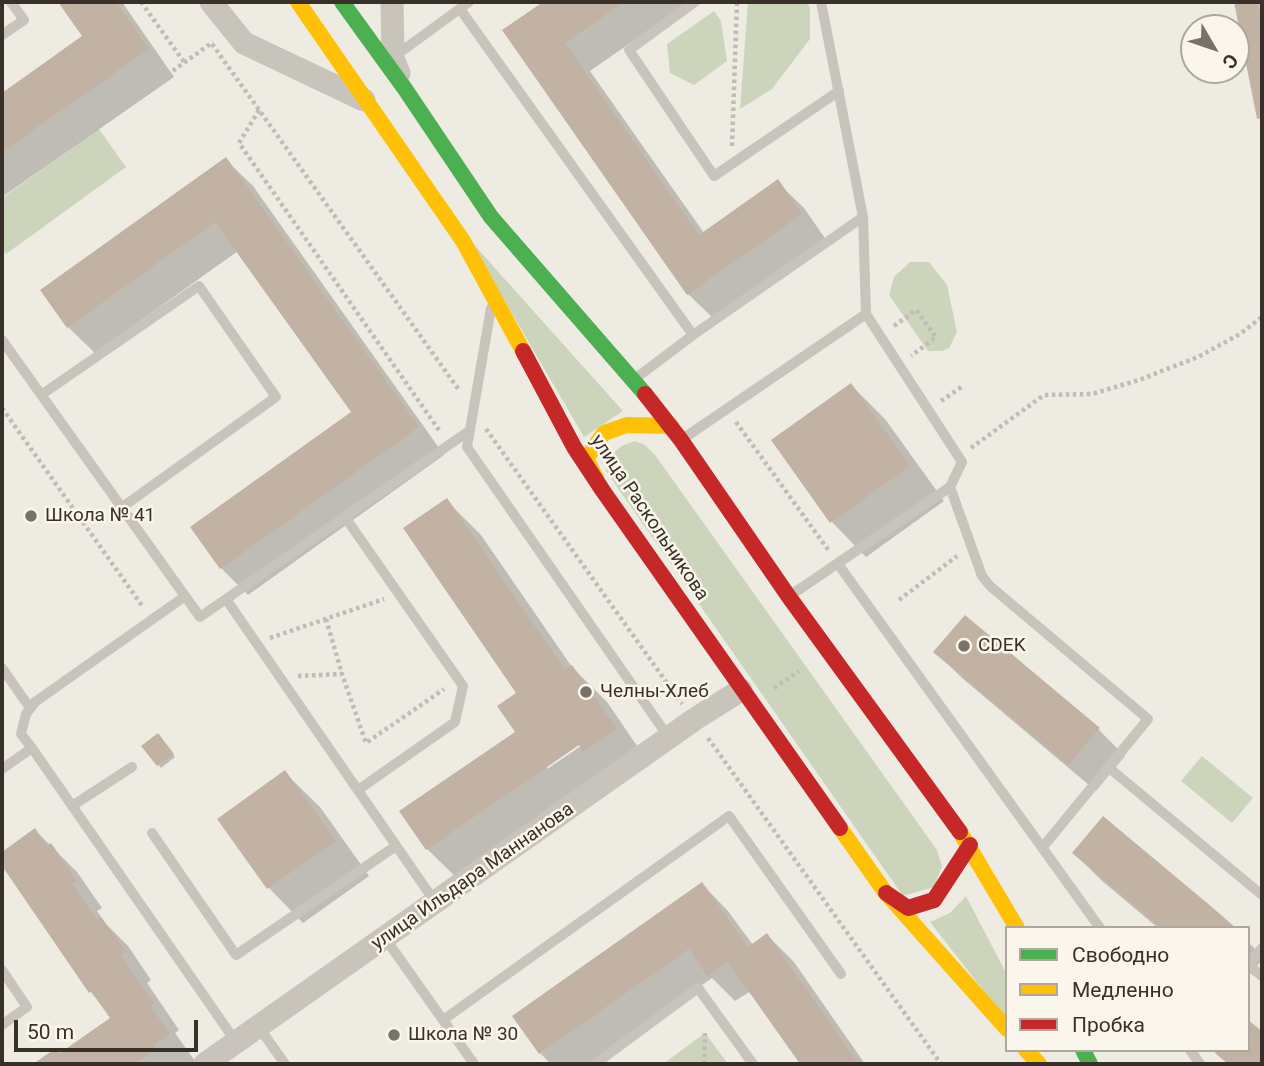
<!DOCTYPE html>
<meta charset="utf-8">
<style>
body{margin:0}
#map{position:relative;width:1264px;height:1066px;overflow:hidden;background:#eeebe3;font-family:Roboto,sans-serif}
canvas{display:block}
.frame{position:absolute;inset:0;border:4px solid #393129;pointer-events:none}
.legend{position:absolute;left:1005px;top:926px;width:245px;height:126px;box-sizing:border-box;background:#faf6eb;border:2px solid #ada79d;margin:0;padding:9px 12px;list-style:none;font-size:21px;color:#393129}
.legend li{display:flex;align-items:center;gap:14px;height:35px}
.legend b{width:35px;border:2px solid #ada79d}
.north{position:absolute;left:1180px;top:14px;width:70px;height:70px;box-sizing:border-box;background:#faf6eb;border:2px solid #ada79d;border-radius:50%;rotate:129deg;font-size:19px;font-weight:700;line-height:28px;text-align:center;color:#393129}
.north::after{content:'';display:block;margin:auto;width:24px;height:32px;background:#78726a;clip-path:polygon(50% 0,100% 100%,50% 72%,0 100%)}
.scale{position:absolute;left:14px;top:1020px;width:184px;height:32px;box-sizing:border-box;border:4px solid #393129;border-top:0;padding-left:9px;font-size:21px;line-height:24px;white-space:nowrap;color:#393129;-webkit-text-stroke:5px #faf6eb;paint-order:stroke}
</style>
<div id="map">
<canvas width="1264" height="1066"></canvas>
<div class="frame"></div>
<ul class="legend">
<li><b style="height:9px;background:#4caf50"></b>Свободно</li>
<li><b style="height:9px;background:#ffc107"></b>Медленно</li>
<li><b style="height:9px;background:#c62828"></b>Пробка</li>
</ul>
<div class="north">С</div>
<div class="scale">50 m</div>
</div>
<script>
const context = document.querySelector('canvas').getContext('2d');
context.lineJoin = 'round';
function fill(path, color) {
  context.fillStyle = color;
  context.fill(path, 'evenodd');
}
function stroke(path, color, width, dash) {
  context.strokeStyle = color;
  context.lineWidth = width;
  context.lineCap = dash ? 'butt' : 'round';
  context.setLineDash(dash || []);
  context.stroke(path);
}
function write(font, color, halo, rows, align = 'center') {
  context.font = font + ' Roboto,sans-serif';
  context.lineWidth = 5;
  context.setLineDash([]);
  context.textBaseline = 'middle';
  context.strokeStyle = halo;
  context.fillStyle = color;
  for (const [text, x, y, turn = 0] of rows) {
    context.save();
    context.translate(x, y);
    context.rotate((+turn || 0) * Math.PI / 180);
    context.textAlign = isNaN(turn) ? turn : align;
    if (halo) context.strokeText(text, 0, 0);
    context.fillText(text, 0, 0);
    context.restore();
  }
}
fill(new Path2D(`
 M748 2H807L810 8V39L772 89 740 109Z
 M714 11 721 21 727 61 694 85 670 73 667 44Z
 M99 129 126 167 6 254 2 248V198Z
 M468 238 623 411 584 437Z
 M910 262H929L947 285 957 332 949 348 942 351H928L889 295 894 277Z
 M635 441 645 445 655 455 937 850 942 866 934 887 903 896 606 471C610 453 618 446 635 441Z
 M1202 756 1253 798 1232 823 1181 781Z
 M966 896 1007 975V1021L930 922 950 913Z
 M705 1033 728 1064H663Z`), '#ccd5bc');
fill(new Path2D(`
 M60 2H122L174 77 2 197V95L85 37Z
 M546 2H689L590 71 704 233 777 182 804 208 827 241 715 320 688 294 505 31Z
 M1236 2H1259L1262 17V121L1259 118Z
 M226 160 253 186 444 455 248 595 221 568 353 413 238 251 95 353 68 327Z
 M851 385 885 419 944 501 866 557 832 522 773 440Z
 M446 500 481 535 572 667 607 702 650 765 462 883 427 849 517 732 518 693ZM585 739 587 742 547 769V765Z
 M936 652 1098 729 1125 756 1096 791 962 678Z
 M161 738 175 757 161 768 144 746Z
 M285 773 320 807 369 876 303 923 269 888 219 819Z
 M35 830 77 872 102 908 97 911 106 924 128 946 151 980 147 983 179 1030 175 1033 195 1061 190 1064H36L56 1050 61 1054 112 1018 90 991 2 863V854Z
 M1074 853 1233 928H1158L1101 880Z
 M702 884 728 911 753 945 767 935 794 962 865 1064H802L751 991 735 1001 712 978 589 1064H551L540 1053 514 1016Z
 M1248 942 1262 956V960L1248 977Z`), '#0003');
fill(new Path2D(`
 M58 2H116L149 49 2 152V93L82 36Z
 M543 2H624L565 43 699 235 778 179 802 214 687 295 502 30Z
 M1234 2H1258L1262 24V118L1257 119Z
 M226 157 419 427 220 569 190 527 351 412 215 222 67 328 40 290Z
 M851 383 910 466 830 523 771 440Z
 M447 498 565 670 572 665 617 729 583 752 579 745 426 850 399 811 515 732 497 706 516 693 403 528Z
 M965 615 1100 728 1068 765 933 652Z
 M158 733 174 754 157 766 141 746Z
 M285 770 336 841 267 889 217 819Z
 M1103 816 1213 908 1236 928H1161L1072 853Z
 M35 828 47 846 51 843 77 881 72 884 97 920 101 917 126 952 121 956 154 1003 150 1005 170 1034 153 1045 156 1049 134 1064H33L56 1048 60 1053 110 1018 91 991 89 993 2 866V852Z
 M702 882 748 947 767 933 859 1064H800L728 962 707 976 689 949 539 1054 512 1016Z
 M1248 1020 1262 1031V1064H1228L1215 1053 1217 1050H1248Z`), '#c2b2a4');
stroke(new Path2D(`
 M141 2 184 62
 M212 44 459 390
 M259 110 239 143 441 433
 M732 146 737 2
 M2 193 213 42
 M894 326 916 310 936 337 911 356
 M941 401 963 386
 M2 408 143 607
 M736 422 829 551
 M486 429 682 704
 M971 448 1044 395 1092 394 1139 380 1198 357 1240 334 1262 317
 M899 600 957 556
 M326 619 342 674
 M270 638 384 599
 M298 676 342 674 366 743 444 689
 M774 688 799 671
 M708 738 941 1064
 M704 1064 705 1033`), '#c1bcb4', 4.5, [3.5, 3.5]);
stroke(new Path2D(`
 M695 2 629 50 714 176 839 91
 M460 9 693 335
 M2 35 24 20 11 2
 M395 56 469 2
 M863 217 866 314 962 462 950 487
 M491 308 467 447 669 738
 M2 340 200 617 469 431
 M636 378 693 335 863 217 821 2
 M41 395 199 286 276 397 121 508
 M684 438 866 314
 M345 517 463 686 455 722 358 790
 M838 564 1100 928
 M791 595 950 487 982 576 990 586 1148 719 1042 848
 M226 599 435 902
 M2 668 30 708
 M32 748 21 734 26 714 35 702 184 597
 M1108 767 1262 895
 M2 769 32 748 236 1042
 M72 806 132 767
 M152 833 236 955 396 846
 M385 938 474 1064
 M1248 965 1262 948
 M1248 965 1262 976
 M2 970 27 1007 2 1025
 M443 1020 729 816 841 974
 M258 1026 285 1064
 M1190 1050 1200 1064
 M595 1064 698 988 753 1064`), '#c8c3bb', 10);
stroke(new Path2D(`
 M211 2 244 43 364 100
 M392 2 393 58 399 73
 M205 1064 695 719 741 690`), '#c8c3bb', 23);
stroke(new Path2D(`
 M342 2 405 89 491 217 645 394
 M1083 1050 1090 1064`), '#4caf50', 16);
stroke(new Path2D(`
 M298 2 463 241 523 351
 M596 478 586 459 604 433 627 425 671 426
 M840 828 885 892 1007 1029
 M960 832 1017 928
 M1026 1050 1039 1064`), '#ffc107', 16);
stroke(new Path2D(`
 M523 351 574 447 603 491 840 828
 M645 394 681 440 789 597 960 832
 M886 893 908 908 934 900 970 845`), '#c62828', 16);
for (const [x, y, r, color] of [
 [31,516,7,"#78726a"],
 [964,646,7,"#78726a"],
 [586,692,7,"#78726a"],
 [394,1035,7,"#78726a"]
]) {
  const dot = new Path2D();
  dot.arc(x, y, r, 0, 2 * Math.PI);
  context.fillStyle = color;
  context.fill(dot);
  stroke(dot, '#faf6eb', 2.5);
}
write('19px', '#393129', '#faf6eb', [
 ["Школа № 41",45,516],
 ["CDEK",978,646],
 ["Челны-Хлеб",600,692],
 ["Школа № 30",408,1035]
], 'left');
write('19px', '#393129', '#faf6eb', [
 ["улица Раскольникова",649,518,56],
 ["улица Ильдара Маннанова",473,877,-35]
]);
</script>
